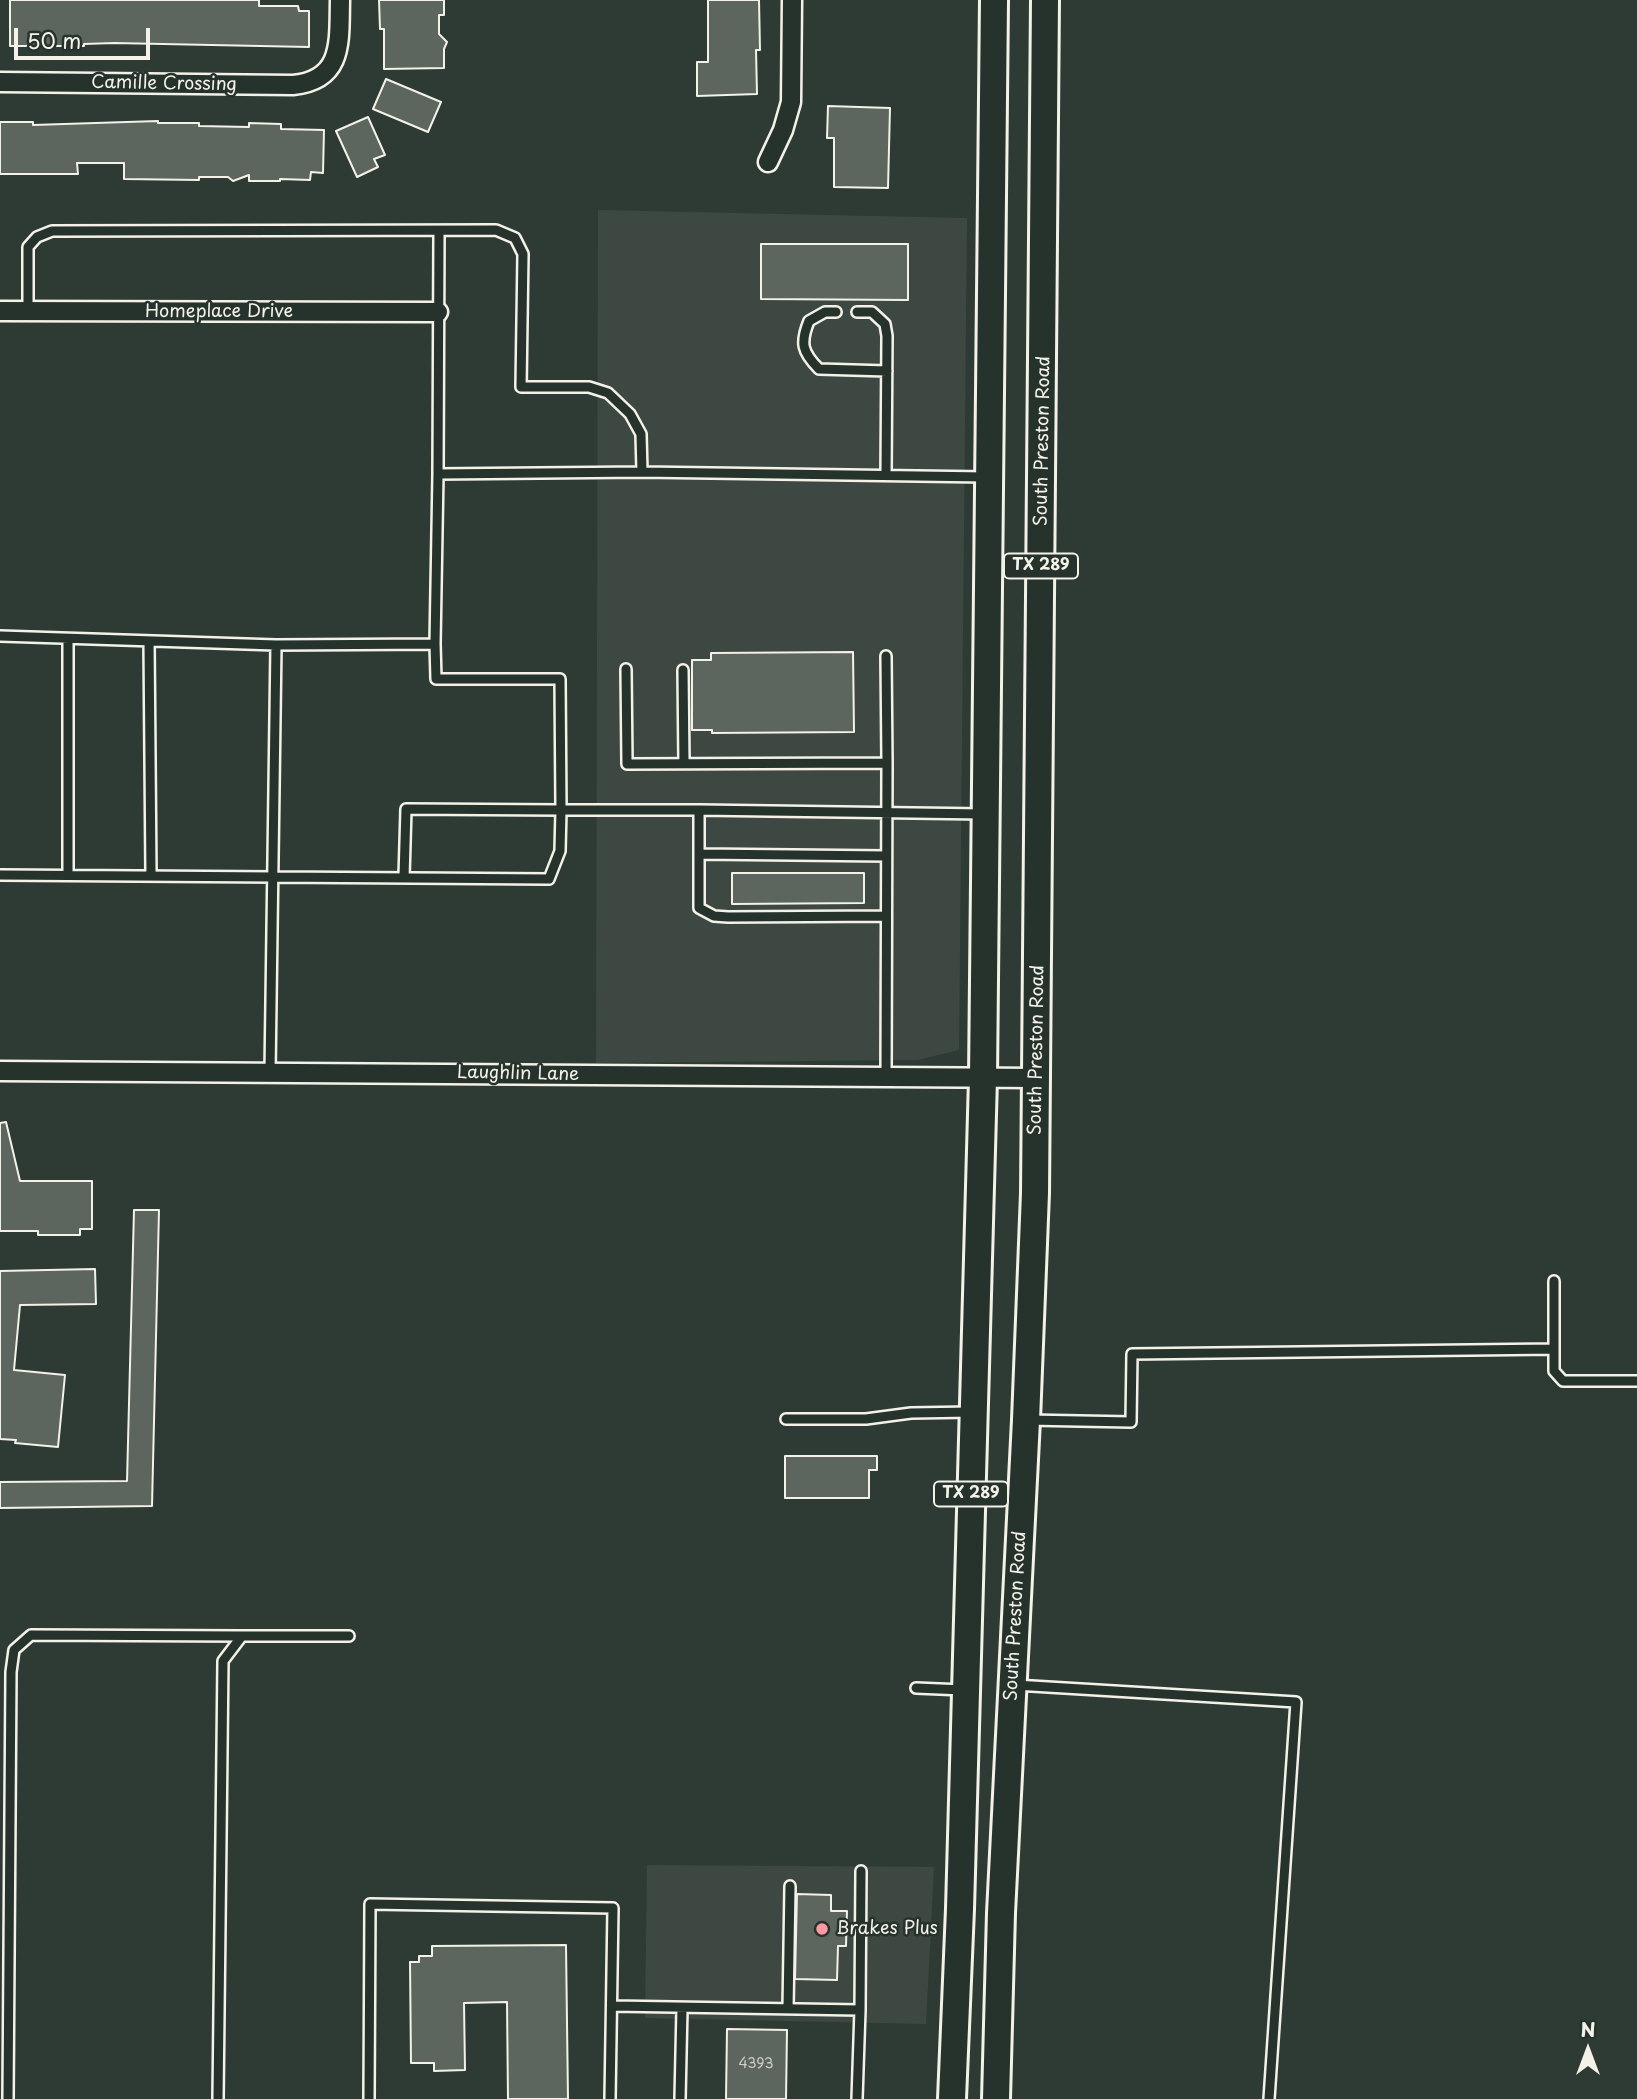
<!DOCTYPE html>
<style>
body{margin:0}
#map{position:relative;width:1637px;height:2099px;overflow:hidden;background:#2e3b34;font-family:"Playpen Sans",sans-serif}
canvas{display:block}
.north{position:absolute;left:1553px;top:2015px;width:70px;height:70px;-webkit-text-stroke:5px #26332d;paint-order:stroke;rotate:0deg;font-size:19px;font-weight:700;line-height:28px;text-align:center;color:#f4f1e8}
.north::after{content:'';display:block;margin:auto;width:24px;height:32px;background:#f4f1e8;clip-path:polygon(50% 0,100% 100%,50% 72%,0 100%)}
.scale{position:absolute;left:14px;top:28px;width:136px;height:32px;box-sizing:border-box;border:4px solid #f4f1e8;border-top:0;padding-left:9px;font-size:21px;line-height:24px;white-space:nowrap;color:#f4f1e8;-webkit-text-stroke:5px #26332d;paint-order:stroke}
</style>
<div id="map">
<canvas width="1637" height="2099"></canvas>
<div class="north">N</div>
<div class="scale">50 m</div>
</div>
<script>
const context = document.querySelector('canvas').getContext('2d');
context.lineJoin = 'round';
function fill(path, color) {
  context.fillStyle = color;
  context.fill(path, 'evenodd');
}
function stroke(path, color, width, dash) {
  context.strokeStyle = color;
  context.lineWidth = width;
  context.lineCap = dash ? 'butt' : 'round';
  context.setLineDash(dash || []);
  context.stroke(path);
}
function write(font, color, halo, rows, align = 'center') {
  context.font = font + ' "Playpen Sans",sans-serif';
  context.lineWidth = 5;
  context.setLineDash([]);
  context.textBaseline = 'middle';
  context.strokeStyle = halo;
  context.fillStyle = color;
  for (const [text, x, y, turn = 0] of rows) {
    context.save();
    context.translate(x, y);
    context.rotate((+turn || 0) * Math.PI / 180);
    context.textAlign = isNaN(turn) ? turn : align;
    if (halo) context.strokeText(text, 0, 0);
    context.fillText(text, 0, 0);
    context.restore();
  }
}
fill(new Path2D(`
 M598 210 967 218 959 1050 918 1060 596 1063Z
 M647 1865 934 1867 926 2024 645 2018Z`), '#3c4841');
const building = new Path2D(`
 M10 0H259V6H298L299 11H309V47L114 43 84 44V46H10Z
 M379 0H444V15H439V34L447 42 444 49V68L384 69V29H380Z
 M708 0H759L760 50H756L757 94 697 96V62H708Z
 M386 79 441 102 428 132 373 109Z
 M828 106 890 108 888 188 834 187V138H827Z
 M368 117 385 155 374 159 378 167 357 177 336 131Z
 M158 121V123H199V126L249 127V123L281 124V129L324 130 323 173 311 172 310 180 280 179V181H249V175L233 181 228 177H199V180L124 179V163H77L78 174H0V122H33V125Z
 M761 244H908V300L761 299Z
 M853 652 854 732 712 733V730H692V660H711V653Z
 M732 873H864V903L732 904Z
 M6 1122 20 1181H92V1229H80V1235H38V1231H0V1123Z
 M134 1210H159L152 1506 0 1508V1482L127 1481Z
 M95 1269 96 1304 20 1305 14 1370 65 1375 58 1447 15 1443 16 1440 0 1439V1271Z
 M785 1456H877V1470H869V1498H785Z
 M797 1894 831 1895V1911H847L846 1946H838L837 1980 795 1979Z
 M566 1945 568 2099H508L507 2002 464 2003 465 2070 434 2071V2063H411L410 1962H419V1956H432V1946Z
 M727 2029 787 2030 786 2099H726Z`);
fill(building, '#5c655e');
stroke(building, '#f4f1e8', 2);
const lane = new Path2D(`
 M439 231 438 474 642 472 986 477
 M28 311V247L37 237 52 231 496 230 515 238 523 254 521 387H589L608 393 630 414 641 434 642 472
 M836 312H825L809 321C800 343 802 352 819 369L887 371
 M857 312H872L885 324 887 336 886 475
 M0 636 276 645 270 1072
 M68 639V875
 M149 641 151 875
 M435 644 438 474
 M276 645 435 644 436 679H560L561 810 406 809 404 877
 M626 669 627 764 887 763 886 656
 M683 670 684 764
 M700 854 886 856
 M0 875 549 879 560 851 561 810H699
 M886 916 728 917 714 916 699 908V810L984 814
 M886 1077 887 763
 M1554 1281V1371L1563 1381H1637
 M786 1419H866L911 1413 972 1412
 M1028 1420 1131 1422 1132 1354 1554 1349
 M1015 1685 1296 1702 1269 2099
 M916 1688 963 1690
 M612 2006 860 2010 857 2099
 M788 2009 790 1886
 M860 2010 861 1871
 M8 2099 11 1672 14 1650 31 1635 242 1636
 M218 2099 223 1661 242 1636H349
 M369 2099 370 1904 613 1908 610 2099
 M680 2099 682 2008`);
const street = new Path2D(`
 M0 82 293 85C344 80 339 41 340 0
 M768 162 783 130 791 102 792 0
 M0 311 438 312
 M0 1071 1037 1078`);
const primary = new Path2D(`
 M952 2099 960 1909 983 1078 994 0
 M996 2099 1001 1913 1026 1420 1035 1193 1045 0`);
stroke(lane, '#f4f1e8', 14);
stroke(street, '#f4f1e8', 23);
stroke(primary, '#f4f1e8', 32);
stroke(lane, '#26332d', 9);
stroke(street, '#26332d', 18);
stroke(primary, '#26332d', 26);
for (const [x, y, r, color] of [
 [822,1929,7,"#ff9aa2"]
]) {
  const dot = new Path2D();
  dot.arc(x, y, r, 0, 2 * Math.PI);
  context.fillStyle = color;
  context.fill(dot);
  stroke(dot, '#26332d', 2.5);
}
write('14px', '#cecec6', null, [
 ["4393",756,2064]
]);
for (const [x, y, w] of [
 [1041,566,74],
 [971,1494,74]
]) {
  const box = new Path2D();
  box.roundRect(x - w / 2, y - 12.5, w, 25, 5);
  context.fillStyle = '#26332d';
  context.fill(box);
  stroke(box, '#f4f1e8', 2);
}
write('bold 16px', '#f4f1e8', null, [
 ["TX 289",1041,566],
 ["TX 289",971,1494]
]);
write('18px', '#f4f1e8', '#26332d', [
 ["Camille Crossing",164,84,1],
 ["Homeplace Drive",219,312],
 ["South Preston Road",1043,441,-89],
 ["South Preston Road",1037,1050,-89],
 ["Laughlin Lane",518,1074,1],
 ["South Preston Road",1016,1616,-87]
]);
write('18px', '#f4f1e8', '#26332d', [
 ["Brakes Plus",836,1929]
], 'left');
</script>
